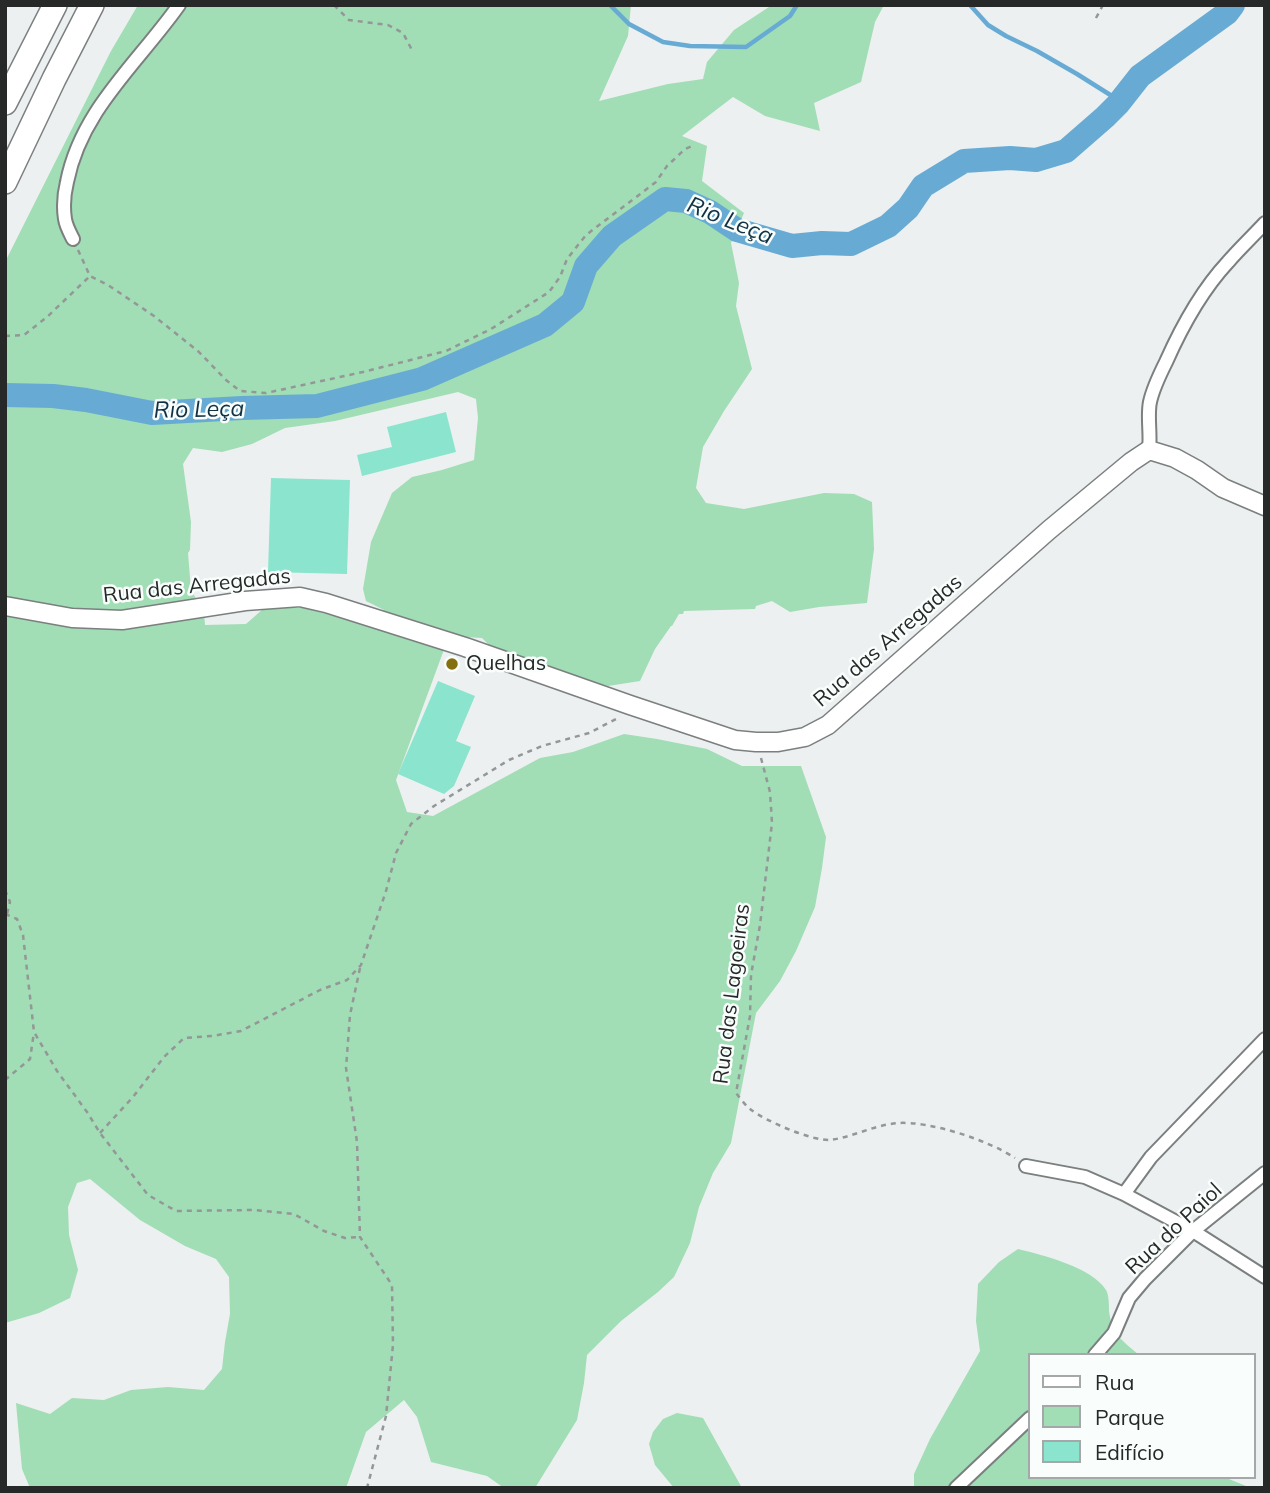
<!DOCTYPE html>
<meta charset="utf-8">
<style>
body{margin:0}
#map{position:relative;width:1270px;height:1493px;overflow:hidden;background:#ecf0f0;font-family:Mulish,sans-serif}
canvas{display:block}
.frame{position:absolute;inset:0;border:7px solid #272828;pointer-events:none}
.legend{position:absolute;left:1028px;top:1353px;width:228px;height:126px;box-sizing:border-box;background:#f9fefd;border:2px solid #a5a8a8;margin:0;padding:9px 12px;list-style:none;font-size:21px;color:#272828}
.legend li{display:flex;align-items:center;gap:14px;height:35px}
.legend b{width:35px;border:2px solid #a5a8a8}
</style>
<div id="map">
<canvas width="1270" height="1493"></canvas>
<div class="frame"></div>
<ul class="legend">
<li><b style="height:9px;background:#fff"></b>Rua</li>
<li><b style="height:19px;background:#a1ddb5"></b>Parque</li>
<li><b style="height:19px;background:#8be4cd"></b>Edifício</li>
</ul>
</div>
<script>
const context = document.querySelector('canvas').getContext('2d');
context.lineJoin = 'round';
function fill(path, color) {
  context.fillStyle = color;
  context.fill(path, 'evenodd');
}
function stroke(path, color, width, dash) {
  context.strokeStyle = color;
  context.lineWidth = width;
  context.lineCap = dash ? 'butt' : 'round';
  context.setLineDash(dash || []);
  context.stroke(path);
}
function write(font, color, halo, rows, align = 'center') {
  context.font = font + ' Mulish,sans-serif';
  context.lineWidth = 5;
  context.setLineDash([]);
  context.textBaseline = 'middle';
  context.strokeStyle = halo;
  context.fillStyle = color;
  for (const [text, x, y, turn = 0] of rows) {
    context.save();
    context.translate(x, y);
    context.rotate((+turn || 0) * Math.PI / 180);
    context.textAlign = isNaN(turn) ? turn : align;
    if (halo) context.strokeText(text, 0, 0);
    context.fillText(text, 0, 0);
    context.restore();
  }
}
fill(new Path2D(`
 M138 5H631L628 36 599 101 668 84 703 79 707 62 734 30 772 5H884L875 22 861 82 814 103 820 131 765 116 733 97 682 136 707 146 702 181 744 213 731 243 739 283 736 306 752 369 724 411 703 447 696 488 706 503 744 509 824 493 854 494 872 502 874 549 867 603 819 607 790 612 772 601 756 606 755 609 684 611 683 614H679L672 626H671L655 649 640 681 608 686 537 670 499 655 482 638 449 636 396 780 407 812 433 816 540 758 573 752 624 734 657 739 707 749 742 766H801L826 837 822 868 815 907 796 951 780 981 756 1013 731 1143 713 1173 699 1207 690 1243 674 1277 658 1292 621 1321 587 1355 584 1383 577 1420 535 1488H504L487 1476 431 1462 417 1417 404 1400 366 1432 346 1488H30L22 1469 16 1403 50 1414 72 1398 104 1400 131 1390 168 1387 204 1390 222 1369 225 1342 230 1314 229 1277 216 1259 185 1246 140 1220 90 1179 77 1183 68 1207 69 1235 78 1270 70 1298 39 1313 5 1323V262L111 51ZM458 392 476 399 478 418 474 460 442 470 412 477 392 493 371 542 363 589 366 601 384 610 369 621 346 619 304 608H284L263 609 246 624 205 625 204 612 191 590 188 553 190 550 191 522 183 464 193 448 222 452 252 444 285 428 335 421Z
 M1018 1249C1042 1255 1092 1267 1106 1290 1109 1295 1109 1305 1109 1311 1112 1335 1122 1340 1139 1355H1030V1477H1224L1251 1488H914V1474L930 1439 980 1351 976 1321 978 1284 999 1262Z
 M677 1413 703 1418 742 1488H674L655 1465 649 1444 653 1432 663 1419Z`), '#a1ddb5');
stroke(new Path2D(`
 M610 5 629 24 663 42 690 46 746 47 790 16 797 5
 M970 5 988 25 1006 36 1037 51 1077 74 1112 96 1118 104`), '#67abd5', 4.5);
stroke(new Path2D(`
 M5 395 53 396 86 400 152 413 242 408 317 406 422 379 545 325 573 302 586 266 612 236 665 199 686 201 710 212 737 230 792 246 822 243 851 244 888 226 908 208 923 186 964 161 1010 158 1036 160 1066 151 1105 117 1118 104 1140 76 1227 13 1233 5`), '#67abd5', 24);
fill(new Path2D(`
 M446 412 456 452 362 476 357 455 392 447 387 427Z
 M271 478 350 480 347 574 268 572Z
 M438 681 475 696 456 741 471 747 454 786 444 794 398 774Z`), '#8be4cd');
const street = new Path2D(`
 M73 239C70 233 66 226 65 219 63 206 64 194 67 182 81 110 138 63 179 5
 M1149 450C1151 434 1147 416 1150 402 1153 388 1160 374 1166 362 1182 326 1201 291 1228 262 1240 248 1253 236 1265 223
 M1026 1166 1085 1177 1124 1194 1193 1231 1265 1277
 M1124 1194 1151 1157 1265 1039
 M1095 1355 1114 1333 1129 1298 1145 1279 1193 1231 1265 1173
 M956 1488 1030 1418`);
const secondary = new Path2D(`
 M5 606 72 618 122 620 245 601 300 597 326 603 465 647 630 705 735 740 756 742H778L805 737 828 725 1049 530 1131 462 1149 450 1175 458 1197 470 1223 488 1265 506`);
const highway = new Path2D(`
 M5 103 55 5
 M5 182 54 79 92 5`);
stroke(street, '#7b7f7f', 16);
stroke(secondary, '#7b7f7f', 21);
stroke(highway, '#7b7f7f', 26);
stroke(new Path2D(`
 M334 5 349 20 388 25 403 33 413 52
 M1096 18 1103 5
 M78 250 90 276 108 285 154 316 199 352 226 380 240 391 266 393 363 372 446 351 491 329 549 292 560 277 567 259 586 235 656 182 667 166 685 149 692 146
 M5 336 24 335 47 317 90 276
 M761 758 770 792 772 823 760 925 751 975 750 1016 736 1093C740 1098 745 1105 750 1109 765 1121 812 1141 830 1140 853 1137 874 1125 898 1123 930 1121 988 1140 1015 1158
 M5 890 10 902 7 914
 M5 914 17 919 23 935 34 1032 57 1071 87 1112 100 1133 148 1195 176 1211 254 1210 294 1214 324 1231 345 1238 360 1237
 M360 968 350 1015 346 1068 357 1142 360 1237 392 1285 393 1345 386 1416 367 1488
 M5 1080 30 1059 34 1032
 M100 1133 133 1097 164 1057 184 1038 212 1036 241 1031 320 990 347 980 361 965 386 891 396 853 411 824 434 806 509 760 542 746 589 733 618 718`), '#949797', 2.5, [5, 5]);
stroke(street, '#fff', 12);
stroke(secondary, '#fff', 18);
stroke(highway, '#fff', 23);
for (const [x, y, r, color] of [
 [452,664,7,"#866f0e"]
]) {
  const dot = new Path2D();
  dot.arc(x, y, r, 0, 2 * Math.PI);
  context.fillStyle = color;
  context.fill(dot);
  stroke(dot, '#f9fefd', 2.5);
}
write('21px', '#272828', '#f9fefd', [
 ["Rua das Arregadas",197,586,-6],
 ["Rua das Arregadas",888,641,-41],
 ["Rua das Lagoeiras",732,994,-83],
 ["Rua do Paiol",1174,1229,-43]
]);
write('21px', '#272828', '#f9fefd', [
 ["Quelhas",466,664]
], 'left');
write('italic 23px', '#123243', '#f9fefd', [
 ["Rio Leça",730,221,22],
 ["Rio Leça",199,410,-1]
]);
</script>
